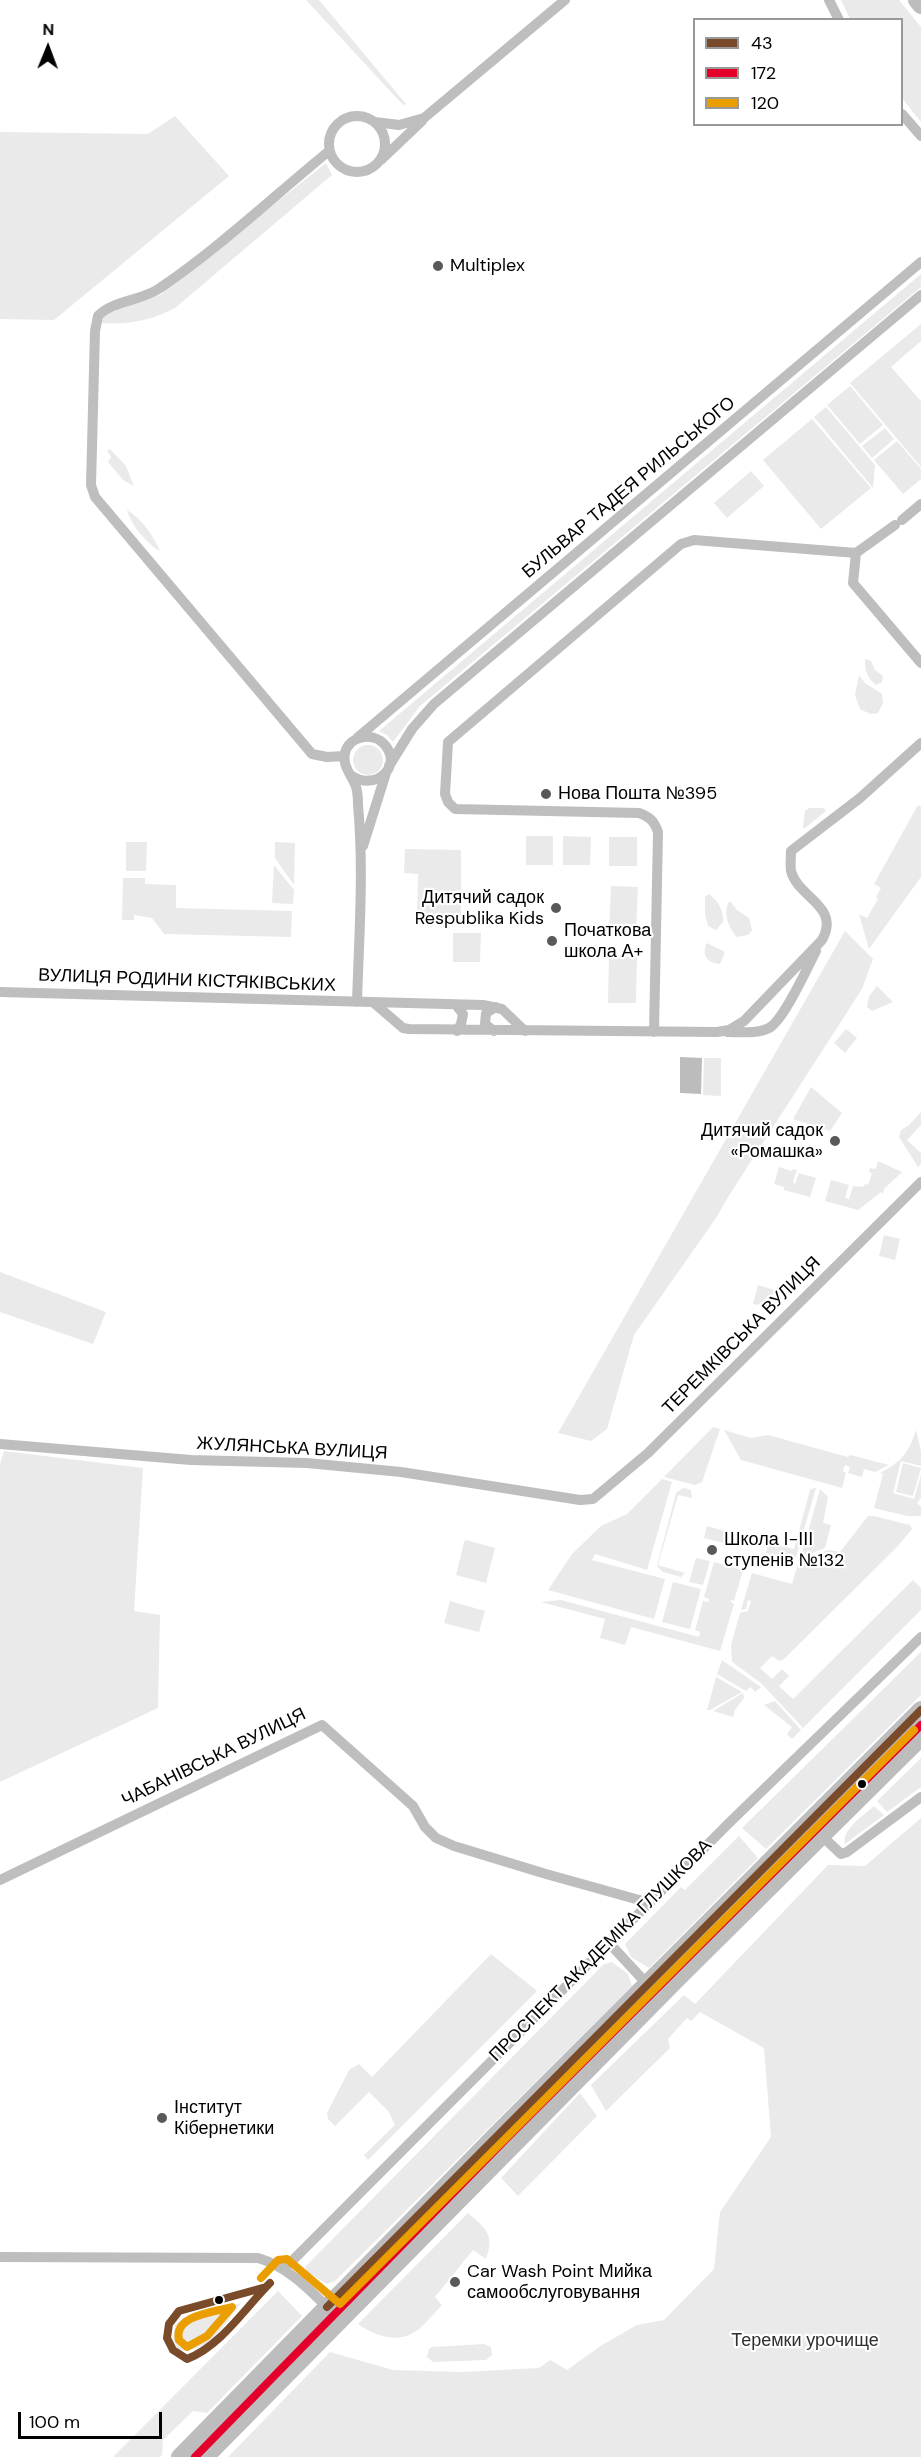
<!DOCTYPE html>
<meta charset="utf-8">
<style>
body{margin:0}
#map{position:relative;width:921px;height:2457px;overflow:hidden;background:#fff;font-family:"DM Sans",sans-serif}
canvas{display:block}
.legend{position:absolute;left:693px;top:18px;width:210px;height:108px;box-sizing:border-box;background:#fff;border:2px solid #999;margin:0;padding:8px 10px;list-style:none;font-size:18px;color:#000}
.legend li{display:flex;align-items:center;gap:12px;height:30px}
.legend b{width:30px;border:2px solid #999}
.north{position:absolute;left:18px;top:18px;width:60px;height:60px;-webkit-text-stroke:4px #fff;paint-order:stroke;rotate:1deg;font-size:16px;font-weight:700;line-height:24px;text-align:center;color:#000}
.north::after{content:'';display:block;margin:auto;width:21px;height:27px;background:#000;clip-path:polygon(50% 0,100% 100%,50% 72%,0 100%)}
.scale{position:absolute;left:18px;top:2412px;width:144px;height:27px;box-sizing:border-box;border:3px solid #000;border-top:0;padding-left:8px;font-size:18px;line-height:21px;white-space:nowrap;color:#000;-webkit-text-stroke:4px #fff;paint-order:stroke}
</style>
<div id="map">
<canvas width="921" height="2457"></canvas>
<ul class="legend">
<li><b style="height:8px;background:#7a4b2a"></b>43</li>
<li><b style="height:8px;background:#e4002b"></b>172</li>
<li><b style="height:8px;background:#eb9e00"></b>120</li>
</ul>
<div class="north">N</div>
<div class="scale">100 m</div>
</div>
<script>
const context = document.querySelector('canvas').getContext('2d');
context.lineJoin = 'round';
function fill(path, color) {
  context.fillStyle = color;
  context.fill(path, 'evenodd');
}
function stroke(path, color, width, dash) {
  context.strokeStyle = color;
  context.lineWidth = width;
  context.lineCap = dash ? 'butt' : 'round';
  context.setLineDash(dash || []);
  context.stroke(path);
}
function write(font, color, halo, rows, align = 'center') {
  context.font = font + ' "DM Sans",sans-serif';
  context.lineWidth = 4.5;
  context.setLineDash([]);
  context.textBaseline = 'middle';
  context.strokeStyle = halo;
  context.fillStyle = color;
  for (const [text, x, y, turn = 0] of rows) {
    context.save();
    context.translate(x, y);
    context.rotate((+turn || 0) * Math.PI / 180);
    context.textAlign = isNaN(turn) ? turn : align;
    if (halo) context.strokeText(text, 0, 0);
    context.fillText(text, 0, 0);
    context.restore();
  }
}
fill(new Path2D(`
 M306 0H319L406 104 403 105Z
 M841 0H899L921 27V122L902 98V20L850 19Z
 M175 116 229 176 54 320 0 319V132L148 134Z
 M326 163 332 175 175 308C152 320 129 325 102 323L101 321 107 313 160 295Z
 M921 274V287L420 706 393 742 387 735 379 731Z
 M921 324V341L891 367 921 401V467L850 383Z
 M850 386 883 425 860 444 827 405Z
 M826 407 875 465 873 488 814 417Z
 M812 419 871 488 821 529 763 460Z
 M885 428 894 439 872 458 862 446Z
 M897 441 921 469V479L903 494 874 460Z
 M110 449 126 466 134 486 123 480 108 462 111 457 107 451Z
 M751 471 764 486 727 518 714 503Z
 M127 510C141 518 153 535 160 551 146 543 131 525 127 510Z
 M865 659 871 661 875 670 883 676 882 682 876 685C867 678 865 671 865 659Z
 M859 675 865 683 882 694 883 703 878 713 870 714 860 709 855 695Z
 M353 760a15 15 0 1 1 30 0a15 15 0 1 1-30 0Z
 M918 805 921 807V877L869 949 859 914 867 918 878 899 876 897 881 888 874 884Z
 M809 808H824L826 811 804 829 803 827 805 811Z
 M526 836H553V865H526Z
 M563 836 591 837 590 865H563Z
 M609 837H637V866H609Z
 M126 842H147L146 871H126Z
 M275 842 295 843 294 885 275 858Z
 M405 849 461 850V925L417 924 418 874 404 873Z
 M274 865 294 890 293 904 272 903Z
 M123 878H145V884L176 885V908L292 911 291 937 164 934 152 918 134 915V920H122Z
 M611 886 638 887 636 932 609 931Z
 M709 894C718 901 724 910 723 922L716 930 708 926 705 914V897Z
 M730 901 737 910 749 918 752 930 748 935 737 937C728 928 722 910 730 901Z
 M845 931 873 959 862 989 730 1194 716 1218 634 1335 607 1429 591 1441 558 1433Z
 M453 933H481L480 962H453Z
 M707 943 725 952 720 964C707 963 701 955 707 943Z
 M609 956 637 957 636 1003H608Z
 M877 986 893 1002 872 1011 867 1007 869 996Z
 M846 1029 857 1038 845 1053 834 1043Z
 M704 1058H721V1096L703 1095Z
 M811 1087 842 1113 830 1131 793 1119Z
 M921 1112V1125L907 1140 921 1153V1164L918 1167 899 1137 901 1130 909 1125Z
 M878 1161 902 1172 884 1189 883 1194 881 1192 858 1210 825 1201 831 1180 849 1185 845 1198 849 1199 853 1186 863 1187 865 1184 868 1185 872 1173 869 1172 870 1168 876 1169Z
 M779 1167 792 1171 793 1169 797 1170 793 1182 795 1184 799 1173 816 1178 810 1197 784 1190V1187L774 1184Z
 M884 1235 900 1239 895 1260 879 1256Z
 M0 1272 106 1312 93 1344 0 1312Z
 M758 1285 777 1291 758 1305 753 1304Z
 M713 1427 720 1429 702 1482 695 1485 664 1477Z
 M724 1430 751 1438 768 1435 848 1457 850 1455 889 1465 875 1472 864 1469 862 1477 848 1473 850 1467 845 1465 843 1471 846 1473 842 1488 741 1460Z
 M916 1430 921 1451V1466L901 1461 893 1493 914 1499 921 1475V1498L917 1503 921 1507V1516H907L874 1508 883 1474 880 1473C902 1461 908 1454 916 1430Z
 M4 1451 143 1468 134 1611 160 1615 158 1708 0 1782V1464Z
 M903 1463 921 1468 913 1496 896 1492Z
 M662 1479 672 1482 647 1570 595 1554 592 1560 665 1579 654 1619 548 1590 572 1554 601 1526 627 1514Z
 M683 1488 691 1490 692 1498 678 1495 658 1565 685 1573 681 1577 663 1572 657 1566 676 1493Z
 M814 1488H816L796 1557 789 1559 766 1553 768 1543 794 1549 810 1490Z
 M820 1489 828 1497 823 1523 831 1525 825 1548 801 1557Z
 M868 1516H874L910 1525 912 1529 897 1547 784 1659 779 1661 772 1656 760 1668 772 1679 782 1669 789 1676 779 1686 793 1699 913 1580 921 1588V1610L803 1728 761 1683 732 1662 731 1645 740 1613 748 1611 751 1601 748 1600 746 1609 741 1610 752 1573 792 1584 799 1560 829 1550 840 1552Z
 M707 1526 743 1536 740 1547 704 1538Z
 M466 1540 495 1548 486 1583 456 1575 464 1542Z
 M696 1558 710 1561 703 1585 689 1582Z
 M714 1562 743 1570 734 1601 731 1600V1602L734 1604 720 1651 631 1627 625 1645 600 1638 605 1619 541 1602 561 1600 699 1637 700 1632 695 1630 703 1601 709 1602V1599L704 1597Z
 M673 1582 701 1589 690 1629 662 1622Z
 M450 1601 485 1611 479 1632 444 1623Z
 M921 1652V1695L766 1849 742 1828Z
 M722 1660 761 1687 755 1692 751 1687 746 1691 717 1674Z
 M716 1677 742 1692 710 1710H707Z
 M743 1693 744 1698 735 1710 733 1717 713 1711Z
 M775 1701 801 1730 792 1739 787 1734 792 1727 764 1705Z
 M921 1758V1787L887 1812 877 1801Z
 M874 1806 884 1815 845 1844C841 1830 864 1815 874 1806Z
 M921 1818V2457H228L330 2352 393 2370 462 2372 539 2368 550 2360 567 2370 602 2345 637 2325 664 2320 714 2269 720 2212 771 2137 764 2048 700 2012 691 2021 687 2018 668 2039 670 2048 606 2111 591 2085 684 1995 695 2004 828 1865 865 1866Z
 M739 1836 758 1858 649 1968 631 1957 625 1944 681 1887 685 1890Z
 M491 1954 537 1991 368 2160 364 2155 395 2125 389 2112 369 2092 335 2126 328 2119 327 2113 349 2070 359 2064 372 2077Z
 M612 1962 628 1974 632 1986 335 2281 327 2284 307 2272 305 2267 604 1964Z
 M580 2093 597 2116 518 2196 501 2178Z
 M468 2213C486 2229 495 2234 486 2259L473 2250 435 2297 442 2305C433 2314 422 2329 411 2334 394 2343 372 2334 358 2324Z
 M278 2291 302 2316 207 2413 193 2411 163 2440 162 2455 160 2457H113Z
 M241 2303C224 2325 210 2353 179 2350L173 2340 175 2325 183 2318Z
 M484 2344 491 2347 492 2355 486 2360 433 2362 427 2357 429 2349 432 2347Z`), '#eaeaea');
fill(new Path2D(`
 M680 1057 702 1058 701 1094 680 1093Z`), '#bcbcbc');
stroke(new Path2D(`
 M829 0 839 20
 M902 114 921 136
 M329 144a28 28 0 1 1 56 0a28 28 0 1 1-56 0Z
 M375 122 399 125 424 118 565 0
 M329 151C274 196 220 247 160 288 142 301 113 300 98 316L95 331 91 485 95 497 312 754 327 757 344 756
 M381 160 422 121
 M902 520 921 504
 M895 525 856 553 853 583 921 663
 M357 738 921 262
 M389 766 412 729 434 704 921 295
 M352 776C375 791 403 767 385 745 373 731 349 736 345 753 342 767 352 775 356 787 358 793 358 799 358 805 364 870 359 937 357 1002
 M363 846 386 773
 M0 992 483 1005 502 1009 525 1031
 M374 1003 403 1028 409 1029 717 1032 729 1030 744 1021 822 940C841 906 798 898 791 871 790 865 791 858 791 851L860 798 921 743
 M456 1005 463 1014 461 1024 457 1031
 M494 1031 485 1024 486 1013 496 1007
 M654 1032 658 832C654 821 650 817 639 813L455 809 448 802 445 794 448 742 681 544 694 540 856 553
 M727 1032C740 1032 757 1034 769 1028 784 1020 807 968 816 951
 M0 1444 191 1460 307 1463 401 1472 580 1500 593 1499 648 1453 921 1182
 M822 1836 841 1854 847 1852 921 1797
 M0 1880 322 1725 413 1806 425 1827 436 1838 454 1846 546 1874 650 1903
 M610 1944 647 1984
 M0 2257 258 2258C286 2266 307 2287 327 2307
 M284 2269 730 1822 921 1637`), '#bebebe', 10);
stroke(new Path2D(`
 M917 0 921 5
 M180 2457 500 2131 921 1710
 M205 2457 678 1978 921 1737`), '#bdbdbd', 18);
stroke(new Path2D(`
 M270 2283C244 2309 222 2345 187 2359L173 2350 167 2338 169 2324 179 2311 266 2287Z
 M327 2307 921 1710`), '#7a4b2a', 8);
stroke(new Path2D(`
 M195 2457 507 2138 921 1725`), '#e4002b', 8);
stroke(new Path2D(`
 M261 2278 278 2260 287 2259 340 2304 914 1730
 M232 2307 207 2336 187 2347 179 2340C173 2315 215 2312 232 2307Z`), '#eb9e00', 8);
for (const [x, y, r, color] of [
 [438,266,6,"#595959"],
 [546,794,6,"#595959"],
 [556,908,6,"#595959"],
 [552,941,6,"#595959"],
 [835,1141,6,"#595959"],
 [712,1550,6,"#595959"],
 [862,1784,5,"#000"],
 [162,2118,6,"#595959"],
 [455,2282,6,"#595959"],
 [219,2300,5,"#000"]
]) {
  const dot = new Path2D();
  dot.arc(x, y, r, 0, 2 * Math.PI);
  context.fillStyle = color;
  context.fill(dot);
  stroke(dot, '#fff', 2);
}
write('18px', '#000', '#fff', [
 ["Multiplex",450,266],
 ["Нова Пошта №395",558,794],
 ["Дитячий садок",544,898,"right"],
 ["Respublika Kids",544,919,"right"],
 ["Початкова",564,931],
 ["школа А+",564,952],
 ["Дитячий садок",823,1131,"right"],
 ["«Ромашка»",823,1152,"right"],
 ["Школа І-ІІІ",724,1540],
 ["ступенів №132",724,1561],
 ["Інститут",174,2108],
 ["Кібернетики",174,2129],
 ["Car Wash Point Мийка",467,2272],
 ["самообслуговування",467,2293]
], 'left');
write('18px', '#000', '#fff', [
 ["БУЛЬВАР ТАДЕЯ РИЛЬСЬКОГО",629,488,-40],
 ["ВУЛИЦЯ РОДИНИ КІСТЯКІВСЬКИХ",187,981,2],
 ["ТЕРЕМКІВСЬКА ВУЛИЦЯ",742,1336,-45],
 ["ЖУЛЯНСЬКА ВУЛИЦЯ",292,1449,3],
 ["ЧАБАНІВСЬКА ВУЛИЦЯ",214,1758,-26],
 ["ПРОСПЕКТ АКАДЕМІКА ГЛУШКОВА",601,1951,-45]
]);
write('18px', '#2f2f2f', '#fff', [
 ["Теремки урочище",805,2341]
]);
</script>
